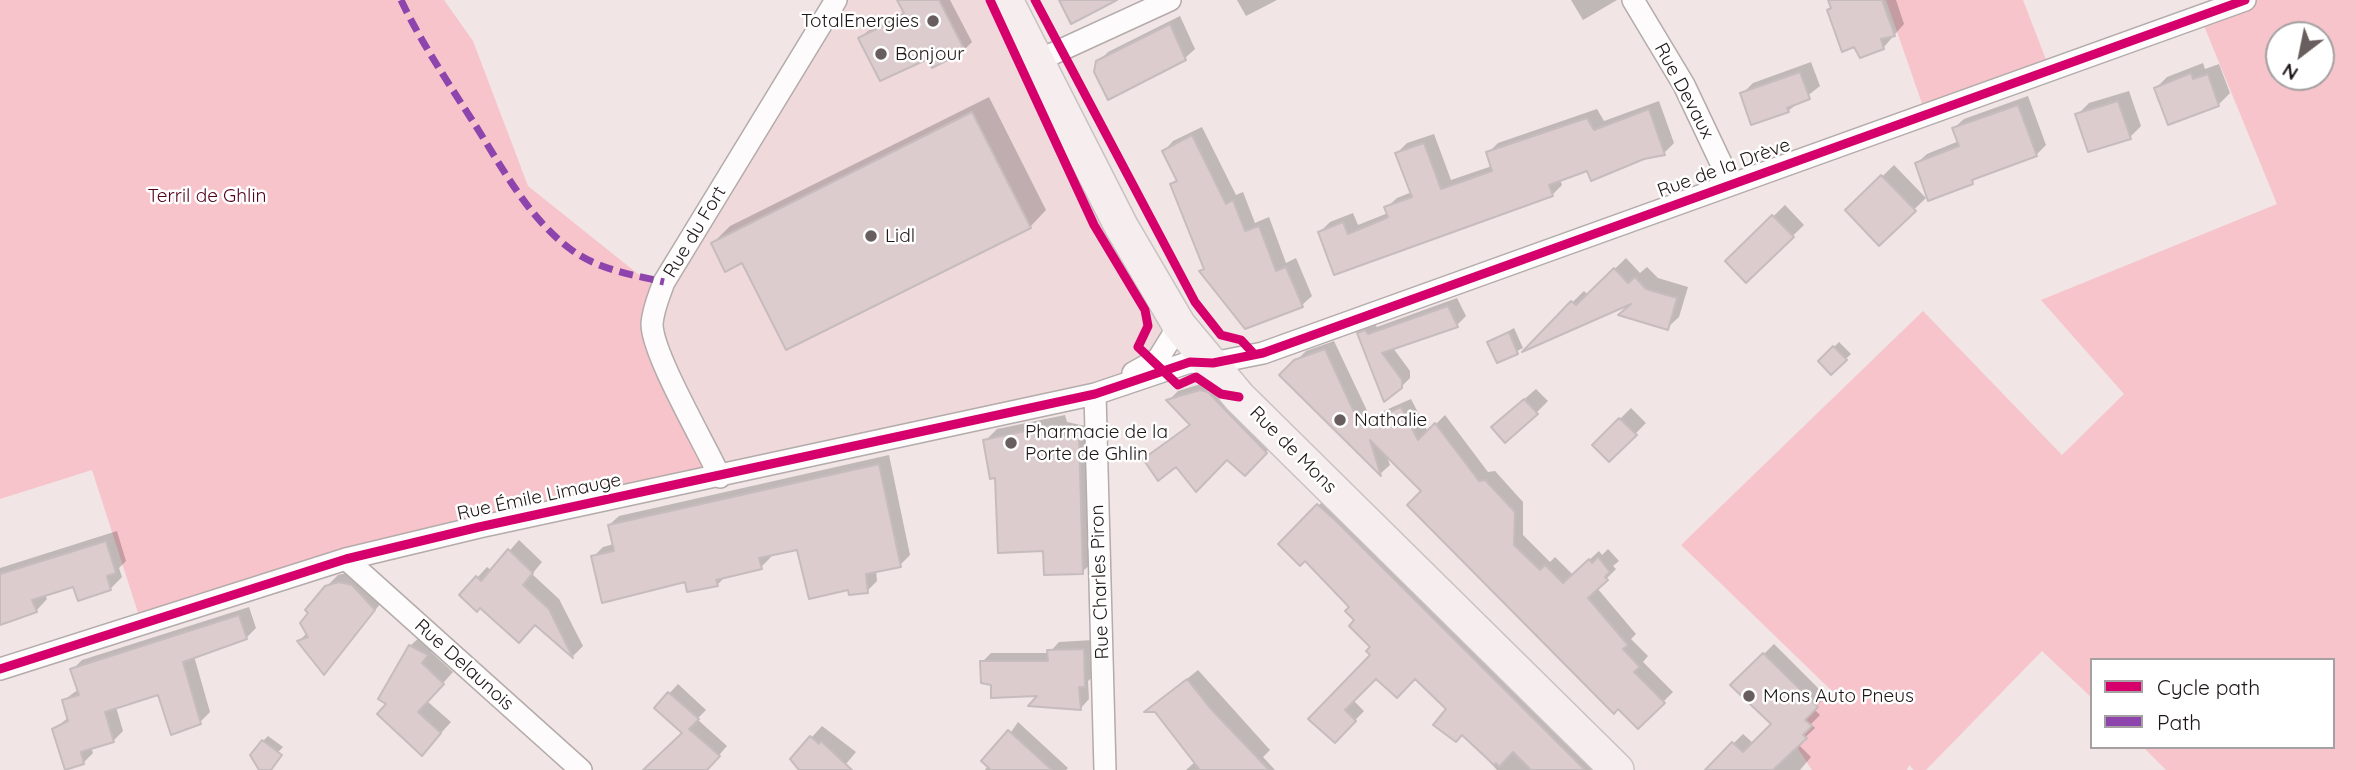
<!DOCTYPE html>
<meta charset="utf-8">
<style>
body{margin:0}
#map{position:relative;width:2356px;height:770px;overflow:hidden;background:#f1e5e5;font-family:Quicksand,sans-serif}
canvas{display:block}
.legend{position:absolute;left:2090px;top:658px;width:245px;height:91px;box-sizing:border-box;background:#fff;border:2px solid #a5a1a2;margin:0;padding:9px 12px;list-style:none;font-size:21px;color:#1e1516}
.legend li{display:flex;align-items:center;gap:14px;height:35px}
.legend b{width:35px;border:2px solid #a5a1a2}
.north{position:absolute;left:2265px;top:21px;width:70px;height:70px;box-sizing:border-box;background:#fff;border:2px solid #a5a1a2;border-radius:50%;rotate:212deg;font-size:19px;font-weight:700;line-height:28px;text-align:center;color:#1e1516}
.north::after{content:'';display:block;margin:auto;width:24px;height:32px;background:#685e5e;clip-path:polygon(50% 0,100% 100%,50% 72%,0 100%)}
</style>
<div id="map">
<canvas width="2356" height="770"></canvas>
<ul class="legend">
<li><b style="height:9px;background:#d6006c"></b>Cycle path</li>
<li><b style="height:9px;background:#8e44ad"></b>Path</li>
</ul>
<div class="north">N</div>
</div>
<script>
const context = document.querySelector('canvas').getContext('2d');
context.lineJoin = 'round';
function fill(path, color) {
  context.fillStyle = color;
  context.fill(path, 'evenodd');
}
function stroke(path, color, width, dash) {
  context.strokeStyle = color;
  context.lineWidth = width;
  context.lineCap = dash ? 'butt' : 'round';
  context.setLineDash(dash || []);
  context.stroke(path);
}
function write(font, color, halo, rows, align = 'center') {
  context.font = font + ' Quicksand,sans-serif';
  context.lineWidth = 5;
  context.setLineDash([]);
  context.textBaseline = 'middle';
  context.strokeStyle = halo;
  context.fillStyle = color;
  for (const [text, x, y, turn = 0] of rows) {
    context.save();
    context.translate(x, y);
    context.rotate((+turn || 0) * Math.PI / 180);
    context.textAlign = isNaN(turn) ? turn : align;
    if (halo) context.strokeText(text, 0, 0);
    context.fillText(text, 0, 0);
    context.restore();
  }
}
fill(new Path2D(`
 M836 0H1006L1179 325 1158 359 1095 394 720 477 658 352 655 305Z`), '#f0d9db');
fill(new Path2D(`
 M0 0H444L473 41 528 186 638 274 664 282 652 325 720 477 479 527 141 622 92 470 0 499Z
 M1886 0H2023L2050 70 1926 115Z
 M2245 0H2356V770H2166L2143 747H2333V660H2092V698L2042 651 1926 770H1914L1909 765 1907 770H1812L1791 738C1799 716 1814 701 1834 693L1681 545 1923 311 2062 455 2124 394 2041 300 2277 204 2200 16ZM2279 35H2321V77H2279Z`), '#f6c4ca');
fill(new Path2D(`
 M899 0H950L972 42 964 50 933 66 928 57 860 38 868 31 905 12Z
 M1237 0H1277L1246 16Z
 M1571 0H1617L1583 20Z
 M1830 0H1896L1904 24 1883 48 1833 7Z
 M1180 16 1195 49 1185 58 1109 97 1098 62 1108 52Z
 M1811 62 1820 86 1788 111 1742 94 1753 83Z
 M2203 63 2205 69 2219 64 2230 93 2218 105 2156 88 2167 77Z
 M2129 91 2141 126 2130 137 2077 115 2089 103Z
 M2028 96 2046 145 2036 155 1979 175 1972 182 1917 163 1927 154 1959 141 1954 128 1964 119Z
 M989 97 1046 210 1030 227 743 260 713 243 730 226Z
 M1659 101 1674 143 1664 153 1588 169 1560 179 1562 185 1552 195 1335 273 1320 232 1330 222 1353 213 1358 225 1388 213 1386 208 1397 198 1412 192 1397 153 1407 143 1434 134 1451 180 1492 166 1488 153 1498 143 1597 109 1604 121Z
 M1202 127 1236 195 1243 192 1255 223 1269 217 1286 263 1296 258 1312 296 1302 305 1245 327 1201 271 1205 268 1172 185 1178 179 1164 151 1173 141Z
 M1894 165 1926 198 1879 243 1848 210Z
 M1785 205 1804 225 1746 281 1727 261Z
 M1626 258 1640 273 1647 267 1658 278 1688 287 1679 317 1667 328 1635 300 1529 345 1584 291 1588 295Z
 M1457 298 1466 316 1457 325 1393 348 1410 371V378L1401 387 1359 334 1368 325 1374 323 1377 327Z
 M1514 328 1523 348 1497 361 1489 342Z
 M1334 341 1370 417 1411 399 1428 432 1445 415 1488 472 1495 471 1523 502V535L1550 562 1555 557 1573 575 1599 551 1602 555 1608 549 1619 561 1613 566 1616 569 1597 588 1636 634 1631 639 1648 656 1643 662 1673 692 1638 727 1386 454 1390 465 1381 473 1282 375 1306 351Z
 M1839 342 1851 354 1831 373 1820 361Z
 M1210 381 1275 443 1245 473 1227 458 1177 465 1145 460 1191 423 1169 400 1178 391Z
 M1536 389 1548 401 1536 413 1505 416Z
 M1631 408 1646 423 1609 460 1594 445Z
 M1065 415 1067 422 1090 427 1094 561 1082 572 1045 550 997 475 985 441 997 429Z
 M889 455 910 555 900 565 876 570 877 581 867 591 850 588 799 548 770 554 771 557 761 567 726 576 717 585 593 557 603 547 614 544 609 525 619 516Z
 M1328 496 1604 770H1497L1462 733 1448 708 1415 677 1376 676 1353 700 1364 711 1335 741 1311 719 1372 655 1373 646 1351 607 1305 559 1280 544Z
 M117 531 126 561 119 568 122 577 110 589 74 585 45 594 47 599 36 611 0 622V568Z
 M519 540 542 562 532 574 559 599 583 646 573 656 536 623 519 640 477 578 487 567 492 571Z
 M351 572 385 598 324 673 299 641 307 633 326 587 338 575Z
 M249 607 256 628 246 638 194 656 210 712 200 722 159 693 116 707 123 731 113 741 91 747 93 753 84 762 54 729 69 717 64 700 79 689 72 670 82 660Z
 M421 636 437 644 431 652 453 672 427 701 451 722 432 743 388 704 410 646Z
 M1093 640 1094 676 1088 681 1089 699 1080 709 1041 694 993 684 982 662 991 653H1049L1059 642Z
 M1774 644 1826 696 1814 709 1820 715 1811 724 1815 728 1798 744 1811 757 1800 770H1707L1743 734 1754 744 1773 724 1733 685Z
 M1198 670 1270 750 1263 757 1275 770H1186L1196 761 1156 710H1148Z
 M678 684 706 710 697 719 727 746 706 770H662L684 733 656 708Z
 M1018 722 1068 768 1066 770H985Z
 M822 726 856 752 841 770H799L792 759Z
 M268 736 283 747 261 770 263 741Z`), '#0003');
const building = new Path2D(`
 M897 0H939L965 51 932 68 928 59 880 81 858 38 905 15Z
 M1059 0H1117L1071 24Z
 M1828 0H1882L1895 36 1881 39 1884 49 1860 58 1854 47 1842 52 1827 10 1831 8Z
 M1170 24 1186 60 1108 100 1094 72 1096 61Z
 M1800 72 1810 99 1787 108 1789 112 1751 125 1740 93Z
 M2191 73 2193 79 2208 74 2219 106 2168 125 2154 88Z
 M2118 101 2131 139 2088 152 2075 114Z
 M2018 105 2037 156 1972 180 1973 184 1928 201 1915 163 1959 146 1952 128Z
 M1649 109 1665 155 1644 159 1591 181 1587 171 1549 185 1553 196 1334 275 1318 232 1343 222 1348 234 1384 219 1388 217 1384 207 1412 197 1395 153 1424 143 1441 189 1492 171 1486 152 1587 118 1594 130Z
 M972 112 1031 228 786 350 742 263 725 272 711 243Z
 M1192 135 1226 204 1233 200 1245 231 1259 226 1276 271 1286 267 1303 307 1245 329 1199 271 1204 269 1170 184 1177 181 1162 151Z
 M1881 175 1916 211 1879 246 1845 210Z
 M1772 215 1794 237 1746 283 1725 261Z
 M1614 268 1628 283 1635 277 1646 289 1677 298 1668 330 1618 315 1631 304 1522 352 1571 301 1576 305Z
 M1448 306 1458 327 1382 353 1402 380V388L1384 402 1357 333 1365 330 1368 334Z
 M1509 332 1518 354 1497 363 1487 342Z
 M1833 346 1847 360 1831 375 1818 361Z
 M1325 349 1360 425 1401 407 1418 440 1435 423 1479 481 1485 480 1515 512 1514 545 1540 570 1545 565 1563 583 1589 559 1592 563 1598 557 1610 572 1605 577 1608 580 1588 598 1628 645 1623 649 1640 667 1634 672 1665 703 1638 729 1618 709 1614 714 1407 505 1421 491 1370 440 1381 476 1279 375 1294 360Z
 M1200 390 1208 392 1267 453 1245 476 1227 460 1196 492 1176 467 1158 481 1143 459 1190 425 1166 400Z
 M1524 399 1538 414 1505 443 1491 427Z
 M1619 418 1637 435 1609 462 1592 445Z
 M1054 425 1056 433 1079 438 1083 574 1044 575 1043 551 998 553 995 478 990 479 983 440Z
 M879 464 901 567 866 574 868 593 849 595 848 590 809 599 797 550 759 558 762 569 716 580 718 586 687 592 685 582 602 603 591 556 614 551 608 525Z
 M1317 504 1336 521 1585 770H1531L1513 752 1499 767 1496 763 1494 765 1462 735 1456 742 1433 725 1446 709 1415 679 1397 698 1376 679 1345 710 1356 721 1335 743 1308 719 1370 655 1366 651 1370 647 1349 626 1354 620 1345 611 1349 607 1305 561 1300 566 1278 544Z
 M106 541 116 573 107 576 111 590 78 601 73 587 32 600 37 612 0 625V574Z
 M508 549 533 573 523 585 549 609 573 658 535 625 519 643 480 608 477 612 459 595 476 576 481 581Z
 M339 582 352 585 375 610 324 675 297 641 308 637 300 623 308 613 305 610 325 586Z
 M239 615 247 639 183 662 201 724 171 735 158 695 105 712 114 742 81 752 84 764 65 770 52 729 68 721 62 700 79 695 70 669Z
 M409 645 428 655 422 663 444 684 418 712 441 733 422 756 377 714 386 704 378 699Z
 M1084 649 1085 687H1079L1081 710 1028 706 1037 696 991 698V685L981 683 980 661H1048L1047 650Z
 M1763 653 1818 707 1805 720 1812 726 1803 735 1807 738 1773 770H1705L1732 742 1743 752 1771 724 1730 685Z
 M1187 679 1210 708 1269 770H1200L1155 712H1144Z
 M668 692 699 719 689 729 720 756 707 770H643L682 733 654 708Z
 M1008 730 1052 770H991L981 761Z
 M810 736 819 744 821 741 852 770H799L790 759Z
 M262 740 282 755 271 770H259L250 755Z`);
fill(building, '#dccccd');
stroke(building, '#c7bcbd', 2);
const street = new Path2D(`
 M1633 0 1684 85 1731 184
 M1037 61 1170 0
 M1133 373 1158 359 1179 325
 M1095 394 1105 770
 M720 477C705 444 652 354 652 324 653 309 659 296 664 282L836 0
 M346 559 581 770
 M0 669 346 559 479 527 1095 394 1190 362 1213 363 1263 353 2245 0`);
const primary = new Path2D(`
 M1006 0 1121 226 1179 325 1239 397 1617 770`);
stroke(street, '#b4abab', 24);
stroke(primary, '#c9c2c2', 36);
stroke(street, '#fdfbfb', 21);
stroke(primary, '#f6eeee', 33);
stroke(new Path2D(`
 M401 0C421 42 447 81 472 120 501 165 528 219 573 251 600 270 633 275 664 282`), '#8e44ad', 7, [14, 7]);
stroke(new Path2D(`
 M990 0 1094 225 1145 310 1148 326 1138 347 1178 385 1196 377 1221 394 1239 397
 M1035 0 1195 302 1221 335 1241 340 1254 354
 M0 669 346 559 479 527 1095 394 1190 362 1213 363 1263 353 2245 0`), '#d6006c', 9);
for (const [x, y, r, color] of [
 [933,21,7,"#685e5e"],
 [881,54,7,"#685e5e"],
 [871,236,7,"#685e5e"],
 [1340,420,7,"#685e5e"],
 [1011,443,7,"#685e5e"],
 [1749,696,7,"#685e5e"]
]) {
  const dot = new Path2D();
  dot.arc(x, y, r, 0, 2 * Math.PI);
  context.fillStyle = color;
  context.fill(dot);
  stroke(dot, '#fff', 2.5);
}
write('19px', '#1e1516', '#fff', [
 ["TotalEnergies",919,21,"right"],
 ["Bonjour",895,54],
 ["Lidl",885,236],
 ["Nathalie",1354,420],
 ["Pharmacie de la",1025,432],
 ["Porte de Ghlin",1025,454],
 ["Mons Auto Pneus",1763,696]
], 'left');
write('19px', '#1e1516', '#fff', [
 ["Rue Devaux",1684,91,62],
 ["Rue de la Drève",1724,168,-20],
 ["Rue du Fort",695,232,-59],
 ["Rue de Mons",1293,450,45],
 ["Rue Émile Limauge",539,497,-12],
 ["Rue Charles Piron",1100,582,-92],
 ["Rue Delaunois",464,665,42]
]);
write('19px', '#53021c', '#fff', [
 ["Terril de Ghlin",207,196]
]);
</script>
